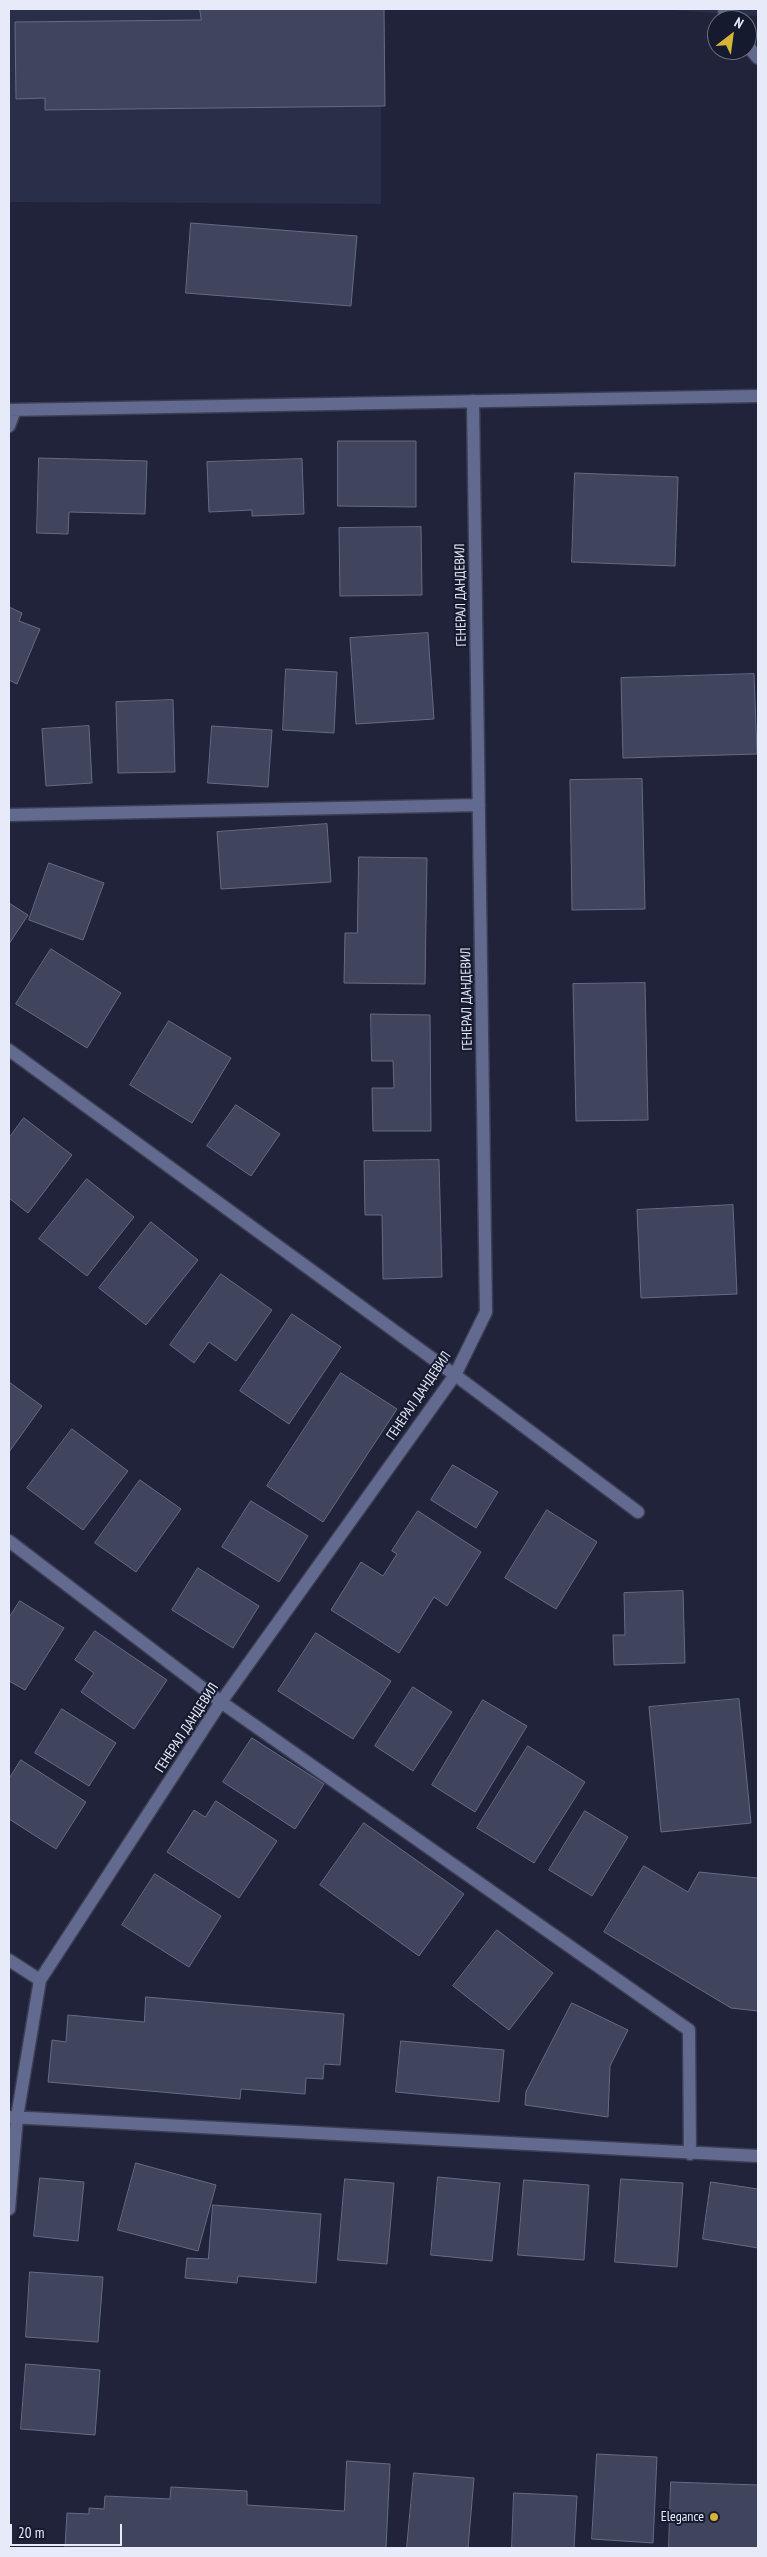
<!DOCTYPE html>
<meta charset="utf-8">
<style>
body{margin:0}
#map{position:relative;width:767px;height:2557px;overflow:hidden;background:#202339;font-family:"PT Sans Narrow",sans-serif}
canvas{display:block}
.frame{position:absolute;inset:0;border:10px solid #e7eaf9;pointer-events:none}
.north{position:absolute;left:707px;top:10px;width:50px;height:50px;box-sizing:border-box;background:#161a2e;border:1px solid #6a6d7f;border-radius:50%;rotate:30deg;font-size:14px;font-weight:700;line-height:20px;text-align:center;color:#e7eaf9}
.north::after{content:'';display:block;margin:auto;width:18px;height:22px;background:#d5b535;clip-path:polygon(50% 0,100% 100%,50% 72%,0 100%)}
.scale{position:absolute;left:10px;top:2524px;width:112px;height:22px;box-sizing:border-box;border:2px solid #e7eaf9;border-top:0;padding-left:6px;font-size:15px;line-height:18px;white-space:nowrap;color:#e7eaf9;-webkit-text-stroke:4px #161a2e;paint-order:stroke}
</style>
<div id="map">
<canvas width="767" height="2557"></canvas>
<div class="frame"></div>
<div class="north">N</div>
<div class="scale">20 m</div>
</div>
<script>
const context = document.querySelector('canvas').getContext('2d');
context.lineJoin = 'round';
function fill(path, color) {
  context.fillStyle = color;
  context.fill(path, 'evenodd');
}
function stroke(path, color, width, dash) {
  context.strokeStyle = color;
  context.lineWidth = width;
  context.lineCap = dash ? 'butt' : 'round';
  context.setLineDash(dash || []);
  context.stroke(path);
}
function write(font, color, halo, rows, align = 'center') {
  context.font = font + ' "PT Sans Narrow",sans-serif';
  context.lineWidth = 4;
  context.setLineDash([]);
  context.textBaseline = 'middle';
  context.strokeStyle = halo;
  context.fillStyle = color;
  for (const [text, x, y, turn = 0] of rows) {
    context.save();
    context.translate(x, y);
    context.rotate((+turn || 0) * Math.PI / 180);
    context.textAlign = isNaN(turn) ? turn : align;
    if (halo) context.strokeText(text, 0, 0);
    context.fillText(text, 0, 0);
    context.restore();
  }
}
fill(new Path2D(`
 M9 9H381V204L9 202Z
 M656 9H758V16Z`), '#292e49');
const building = new Path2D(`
 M200 9H384L385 106 45 110V98L16 99 15 22 201 20Z
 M191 223 357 236 351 306 186 293Z
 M338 441H416V507L338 506Z
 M39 458 147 461 145 514 69 512 68 534 37 533Z
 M302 459 304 514 252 516V510L209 512 207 462Z
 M575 473 678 477 675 566 572 562Z
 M421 527 422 595 340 596 339 528Z
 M9 607 22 613 19 621 40 629 17 684 9 680Z
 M428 633 434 719 356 724 350 638Z
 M286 669 337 672 334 733 283 730Z
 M754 674 757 754 623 758 621 678Z
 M173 700 175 772 118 773 116 702Z
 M89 726 92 783 46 786 42 729Z
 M212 726 272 730 268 787 208 783Z
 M642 779 645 909 572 910 570 780Z
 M327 824 331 882 221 889 217 832Z
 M359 857 427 858 425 984 344 983 345 933H357Z
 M49 863 104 883 83 940 29 920Z
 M9 903 28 915 9 944Z
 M51 949 121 993 87 1048 16 1004Z
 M645 983 648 1120 576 1121 573 984Z
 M371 1014 430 1015 431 1131H373L372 1088H394L393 1061H372Z
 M169 1021 231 1058 192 1123 130 1085Z
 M236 1105 280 1134 251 1176 207 1146Z
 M24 1118 72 1155 28 1213 9 1198V1138Z
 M439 1160 442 1277 383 1279 382 1215H365L364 1161Z
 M87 1179 134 1217 87 1276 39 1239Z
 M733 1205 737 1294 641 1298 637 1210Z
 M151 1222 198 1260 146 1325 99 1288Z
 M221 1274 272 1310 236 1361 209 1342 194 1363 170 1345Z
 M292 1314 341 1347 289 1424 240 1391Z
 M341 1373 397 1409 323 1522 267 1486Z
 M9 1382 42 1406 9 1452Z
 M72 1429 128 1471 83 1530 27 1488Z
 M453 1465 498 1492 476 1528 431 1500Z
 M140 1480 181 1509 136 1572 95 1543Z
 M251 1501 308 1536 279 1582 222 1547Z
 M547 1510 597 1542 556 1609 505 1578Z
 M418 1511 481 1552 447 1606 434 1597 399 1653 331 1610 361 1562 383 1576 397 1554 392 1551Z
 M198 1568 259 1606 233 1648 172 1610Z
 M683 1591 685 1663 614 1665 613 1635H625L624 1593Z
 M20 1601 64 1628 25 1690 9 1681V1618Z
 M95 1631 167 1680 134 1729 81 1692 94 1673 75 1660Z
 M316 1633 391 1681 353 1739 278 1691Z
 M413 1687 452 1712 413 1771 375 1746Z
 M739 1699 751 1823 661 1832 649 1707Z
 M483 1700 527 1726 475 1812 432 1785Z
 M62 1709 116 1743 89 1786 35 1753Z
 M252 1738 324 1784 295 1829 223 1782Z
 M528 1746 585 1782 534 1863 477 1828Z
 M21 1760 86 1802 56 1849 9 1819V1779Z
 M216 1801 277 1841 239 1898 167 1852 194 1810 205 1817Z
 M585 1811 628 1837 592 1896 549 1870Z
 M364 1823 464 1894 419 1956 320 1885Z
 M644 1866 688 1892 699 1872 758 1878V2011L731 2008 604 1932Z
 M155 1874 221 1916 189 1967 122 1925Z
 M497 1930 553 1973 509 2030 453 1986Z
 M146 1997 344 2014 340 2065 324 2064 323 2079 306 2078 305 2094 241 2089 240 2099 48 2082 52 2040 66 2042 68 2015 144 2022Z
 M572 2003 628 2030 610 2066 608 2117 525 2105 526 2092Z
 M401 2041 504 2050 499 2102 396 2092Z
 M136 2163 216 2185 198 2251 118 2230Z
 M438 2177 500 2183 492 2261 431 2255Z
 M40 2178 84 2182 78 2241 34 2236Z
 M345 2179 394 2183 387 2264 338 2260Z
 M621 2179 683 2183 677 2267 615 2262Z
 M524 2180 589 2185 584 2260 518 2255Z
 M711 2182 758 2189V2248L703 2239Z
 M213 2205 321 2214 316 2283 238 2276 237 2283 185 2278 187 2258 208 2259Z
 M30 2272 103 2277 98 2342 26 2337Z
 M26 2364 100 2370 95 2435 21 2429Z
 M597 2454 657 2457 653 2543 592 2539Z
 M347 2461 390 2464 386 2548H65L67 2513 89 2514V2508L104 2509 105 2496 170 2499 171 2487 247 2491V2505L344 2511Z
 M414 2473 474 2478 468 2548H407Z
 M671 2482 758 2485V2548H669Z
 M514 2493 577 2496 574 2548H512Z`);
fill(building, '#40455d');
stroke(building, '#666b85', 1);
const lane = new Path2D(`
 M724 9 726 20
 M747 45 758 58`);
const street = new Path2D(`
 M9 410 758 396
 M9 426 15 410
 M9 815 479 805
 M9 1050 455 1375 638 1512
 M9 1541 221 1702 689 2030 690 2154
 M9 1960 40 1980
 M9 2117 758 2156
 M9 2209 17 2117 40 1980 221 1702 455 1375 486 1312 473 401`);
stroke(lane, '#3c3f54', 15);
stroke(street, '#3c3f54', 15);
stroke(lane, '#636a8f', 12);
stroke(street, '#636a8f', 12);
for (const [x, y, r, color] of [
 [714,2517,5,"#d5b535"]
]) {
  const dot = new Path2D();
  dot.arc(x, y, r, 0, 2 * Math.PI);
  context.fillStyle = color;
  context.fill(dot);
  stroke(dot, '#161a2e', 2);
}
write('14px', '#e7eaf9', '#161a2e', [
 ["ГЕНЕРАЛ ДАНДЕВИЛ",461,595,-91],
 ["ГЕНЕРАЛ ДАНДЕВИЛ",467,999,-91],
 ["ГЕНЕРАЛ ДАНДЕВИЛ",419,1396,-56],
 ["ГЕНЕРАЛ ДАНДЕВИЛ",187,1728,-57]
]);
write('14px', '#e7eaf9', '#161a2e', [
 ["Elegance",704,2517]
], 'right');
</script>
